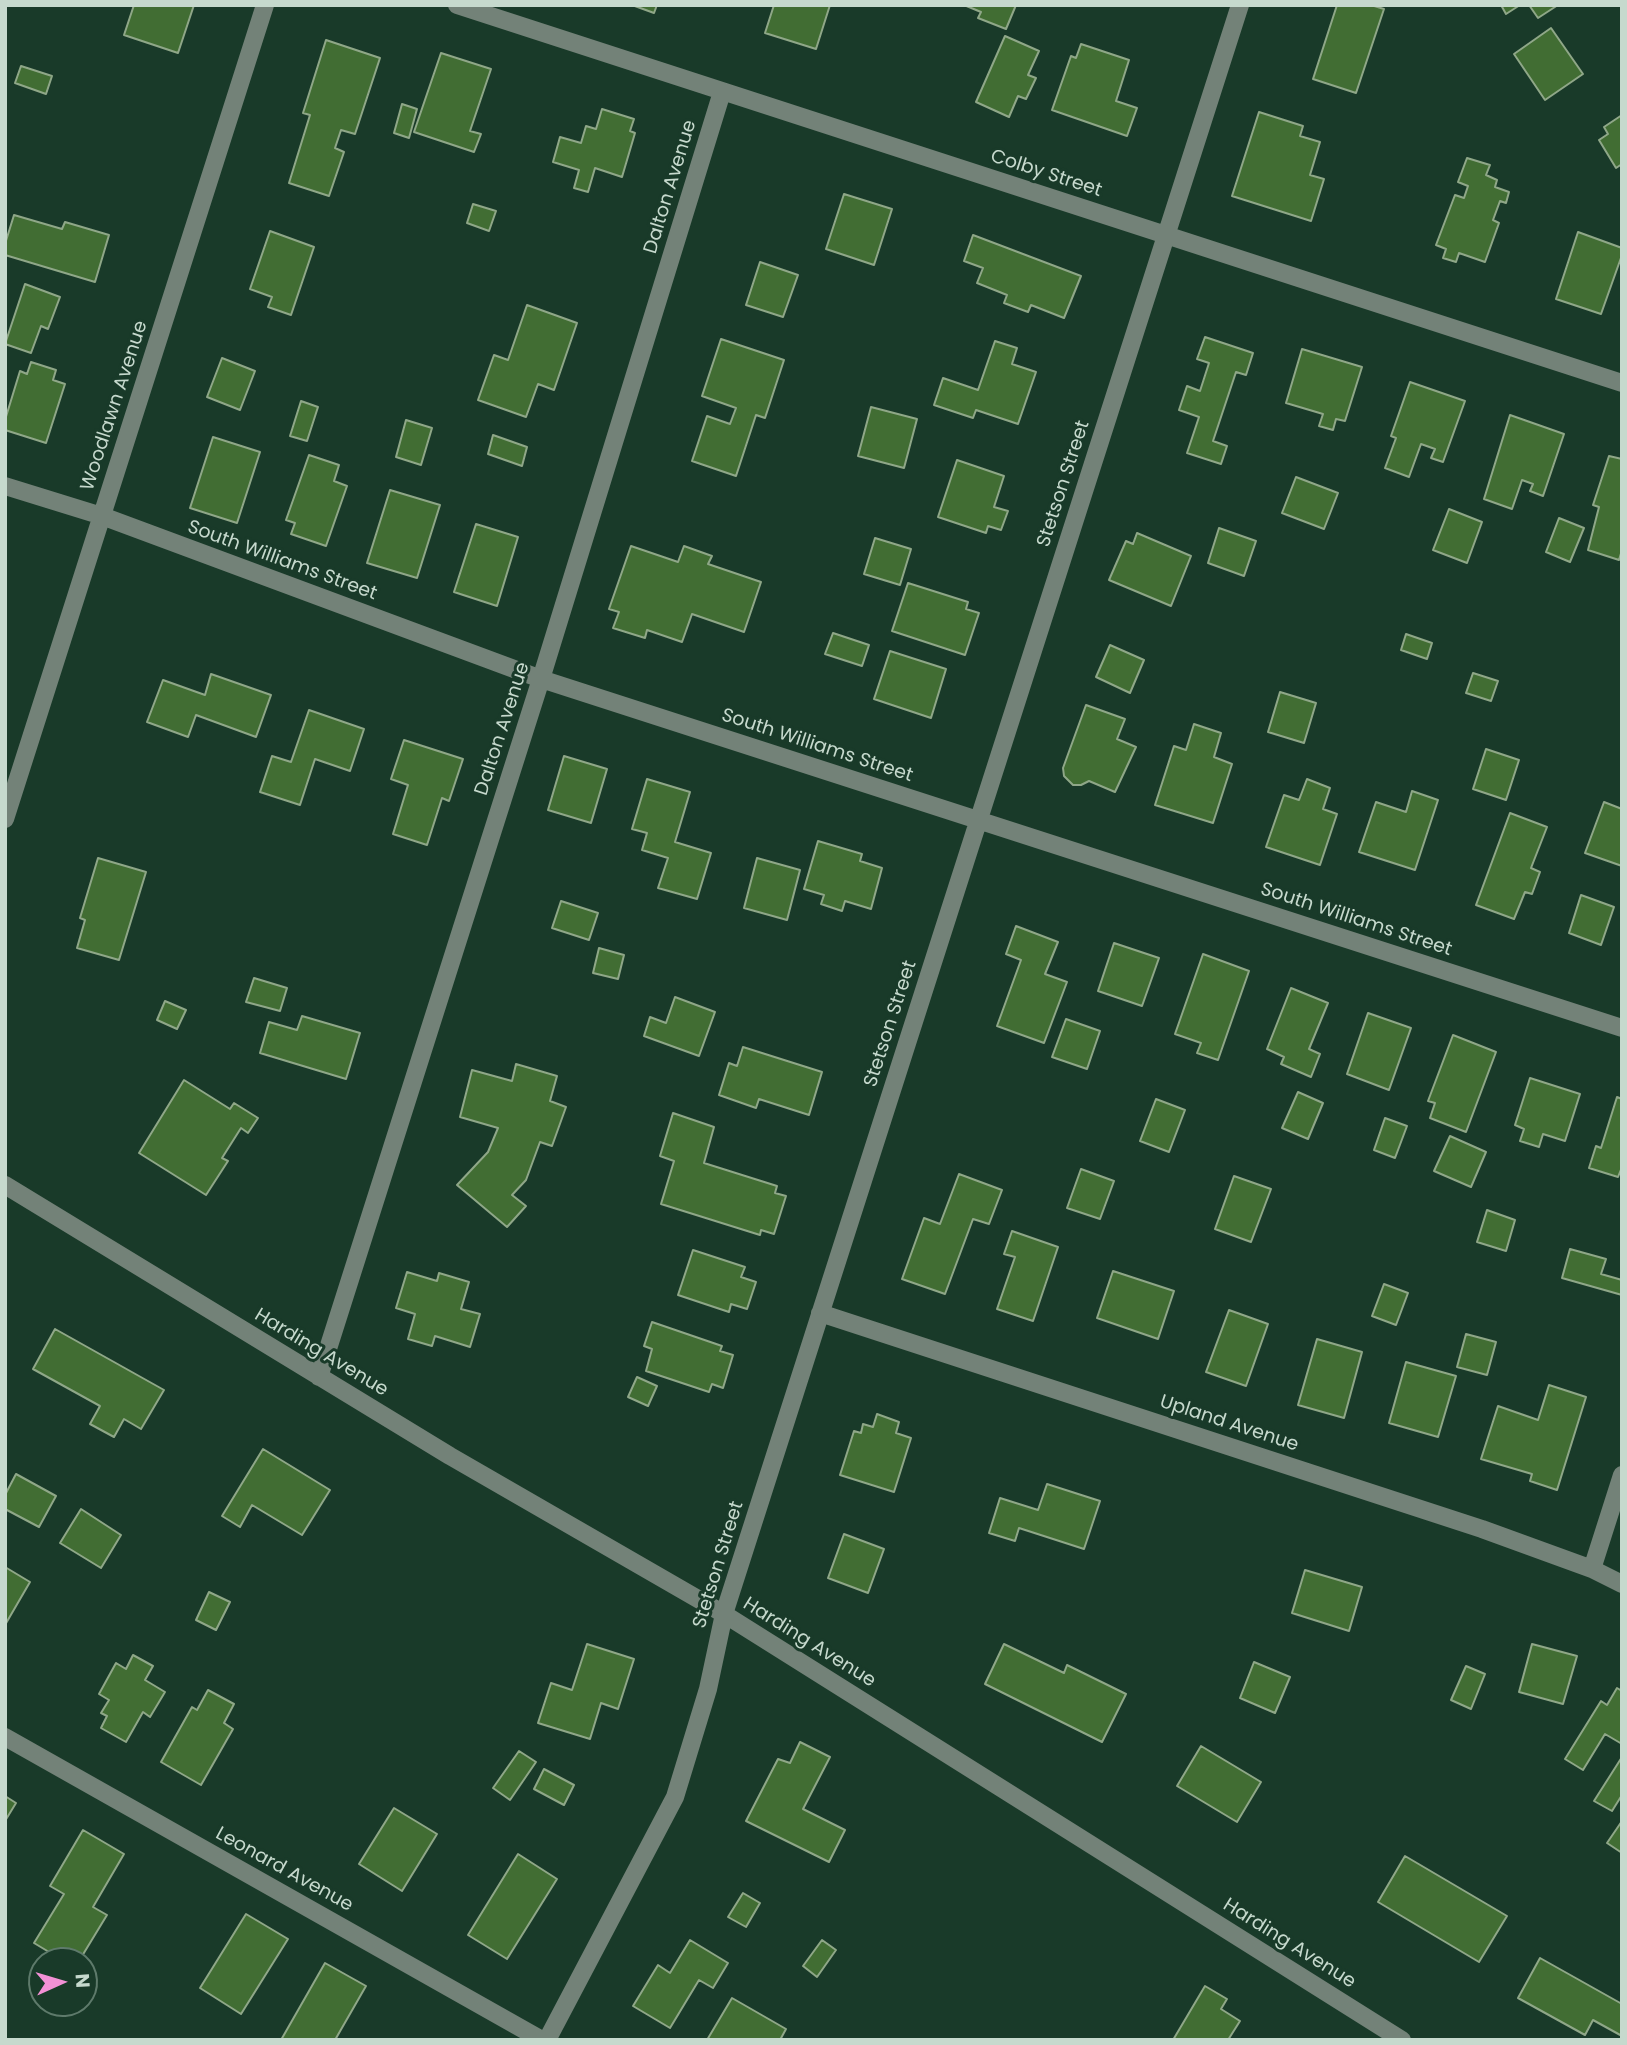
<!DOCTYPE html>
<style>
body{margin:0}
#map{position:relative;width:1627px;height:2045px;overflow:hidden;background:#193a29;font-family:Poppins,sans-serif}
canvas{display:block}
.frame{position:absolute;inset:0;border:7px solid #c6d9cd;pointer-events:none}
.north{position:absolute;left:28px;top:1947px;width:70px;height:70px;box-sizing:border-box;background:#193a29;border:2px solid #5e7a6b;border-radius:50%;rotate:86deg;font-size:19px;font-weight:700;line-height:28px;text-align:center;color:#c6d9cd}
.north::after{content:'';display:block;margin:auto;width:24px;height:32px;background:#f391d6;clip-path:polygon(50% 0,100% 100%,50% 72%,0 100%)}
</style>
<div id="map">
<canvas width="1627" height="2045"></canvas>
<div class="frame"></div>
<div class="north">N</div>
</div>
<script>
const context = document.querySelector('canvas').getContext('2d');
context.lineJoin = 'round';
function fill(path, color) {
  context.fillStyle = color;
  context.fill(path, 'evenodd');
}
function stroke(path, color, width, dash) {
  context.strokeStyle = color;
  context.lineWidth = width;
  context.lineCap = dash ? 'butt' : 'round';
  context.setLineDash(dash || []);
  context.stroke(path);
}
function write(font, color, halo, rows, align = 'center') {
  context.font = font + ' Poppins,sans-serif';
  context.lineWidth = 6;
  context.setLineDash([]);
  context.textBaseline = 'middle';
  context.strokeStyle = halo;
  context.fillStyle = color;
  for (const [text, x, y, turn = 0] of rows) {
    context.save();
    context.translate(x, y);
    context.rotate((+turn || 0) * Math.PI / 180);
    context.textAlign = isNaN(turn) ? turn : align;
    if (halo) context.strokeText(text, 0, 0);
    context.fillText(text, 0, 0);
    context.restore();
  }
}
const building = new Path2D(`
 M134 5H194L178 53 124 35Z
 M632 5H657L654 13Z
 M774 5H830L816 49 765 33Z
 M964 5H1016L1006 29 978 18 981 12Z
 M1337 5H1371L1384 9 1356 93 1313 79Z
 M1501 5H1520L1506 14Z
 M1529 5H1558L1538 18Z
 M1551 28 1583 74 1545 100 1514 54Z
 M1005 36 1039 51 1028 75 1036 78 1026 99 1018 96 1009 117 976 102Z
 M326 40 380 58 355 134 341 130 335 148 344 152 329 196 289 183 310 115 303 113Z
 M1081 44 1129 60 1116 101 1137 108 1127 136 1052 110 1071 56 1076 58Z
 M441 53 491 69 470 131 481 134 474 152 414 132Z
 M21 66 52 76 46 94 15 83Z
 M402 104 417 109 409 138 394 133Z
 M602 109 634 119 630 131 635 133 622 177 595 168 588 192 574 188 579 170 553 162 560 137 581 143 586 126 596 129Z
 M1259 112 1303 126 1300 136 1320 142 1310 175 1324 179 1311 221 1232 196Z
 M1622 115V164L1616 168 1599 140 1608 134 1604 127Z
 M1467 158 1490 165 1486 175 1497 180 1495 187 1509 192 1506 203 1500 201 1493 220 1499 223 1485 262 1459 253 1456 262 1443 258 1446 249 1436 245 1455 195 1464 198 1468 186 1458 182Z
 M844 194 892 209 874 265 826 249Z
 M473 204 496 211 489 231 467 223Z
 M14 215 62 229 65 222 109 235 95 282 5 255V244Z
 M270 231 314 247 291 315 268 307 272 297 250 289Z
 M1578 232 1622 248V255L1601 314 1556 299Z
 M973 235 1081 276 1064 318 1031 305 1028 312 1004 303 1007 295 977 283 983 268 964 261Z
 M760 262 798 275 783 317 746 305Z
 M25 284 60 297 48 329 41 326 31 353 5 344Z
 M527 305 577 323 554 390 538 384 526 417 478 400 494 355 508 360Z
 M1205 337 1253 353 1246 375 1236 372 1213 441 1227 446 1221 464 1187 453 1199 417 1179 410 1187 386 1200 391 1209 363 1197 359Z
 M721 339 784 360 765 418 756 415 736 476 692 461 707 416 730 424 736 408 702 396Z
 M995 341 1017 348 1012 364 1036 372 1018 424 976 410 973 418 934 405 943 378 978 390Z
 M1302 349 1362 367 1345 421 1336 419 1333 430 1319 426 1323 414 1286 403Z
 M222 358 255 371 240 410 207 397Z
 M31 362 56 370 53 380 65 384 46 443 5 430V420L20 371 27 374Z
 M1410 382 1465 401 1443 462 1431 458 1435 449 1421 444 1409 477 1385 468 1396 438 1391 436Z
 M301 401 318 407 307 441 290 436Z
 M871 407 917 419 904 468 858 456Z
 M1510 415 1564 434 1543 496 1530 491 1533 484 1522 480 1512 509 1484 499Z
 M406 420 432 428 421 465 396 457Z
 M493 435 527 447 522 466 488 454Z
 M213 437 260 452 237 523 190 508Z
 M309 455 339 465 334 481 347 486 326 546 291 534 295 523 286 520Z
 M1609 456 1622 459V550L1619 560 1588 550 1599 507 1593 505Z
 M957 460 1004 476 994 507 1008 511 1001 530 988 526 986 533 938 517Z
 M1296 477 1338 493 1324 529 1282 513Z
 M390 490 440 505 417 578 367 563Z
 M1449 509 1482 522 1467 563 1433 550Z
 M1559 518 1584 528 1570 562 1546 552Z
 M476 524 518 537 497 606 454 592Z
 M1219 528 1256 541 1244 576 1208 563Z
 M1137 533 1191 556 1171 606 1109 580 1126 541 1133 544Z
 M875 538 911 549 900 585 864 574Z
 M631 546 678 562 684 546 712 556 708 564 761 582 744 632 692 614 682 642 647 630 645 638 613 628 619 612 609 609Z
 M908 583 968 602 966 609 979 613 965 655 892 631Z
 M833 633 869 645 862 666 825 654Z
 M1406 634 1432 643 1427 659 1401 650Z
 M1110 645 1144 660 1130 693 1096 677Z
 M890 651 946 669 931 718 874 699Z
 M1473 673 1498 681 1491 701 1466 693Z
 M211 674 271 695 256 737 196 715 188 737 147 722 163 680 205 695Z
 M1280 692 1316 703 1304 743 1268 732Z
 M1086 705 1125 719 1117 739 1136 747 1115 792 1089 781 1081 785H1073L1064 776 1063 768Z
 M309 710 364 729 350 771 315 759 300 805 260 792 272 756 291 762Z
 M1194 724 1221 733 1214 757 1232 764 1213 823 1155 805 1174 746 1186 750Z
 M404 740 463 759 449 801 442 798 427 845 393 834 408 785 391 779Z
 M1486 749 1519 760 1506 800 1473 789Z
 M564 756 607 769 591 823 548 810Z
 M647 779 690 792 675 842 711 853 697 899 658 888 668 858 642 850 647 833 632 829Z
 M1307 779 1330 788 1323 809 1337 814 1320 865 1266 847 1284 795 1299 800Z
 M1412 791 1438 800 1415 870 1359 852 1376 802 1406 812Z
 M1604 802 1622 809V866L1585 853Z
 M1510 813 1547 827 1531 868 1540 872 1532 894 1525 892 1514 919 1476 905Z
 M818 841 862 854 860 861 882 868 871 909 845 901 842 911 821 904 824 895 804 889Z
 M98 858 146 872 119 960 77 948 85 920 80 918Z
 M757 858 800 870 787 920 744 908Z
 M1581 895 1614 907 1601 945 1569 933Z
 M561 901 598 913 589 940 552 928Z
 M1016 926 1058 942 1045 974 1067 982 1044 1043 997 1026 1021 960 1006 954Z
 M1114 943 1159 958 1142 1006 1098 991Z
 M599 948 624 955 618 979 593 973Z
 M1203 954 1249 971 1218 1060 1197 1053 1201 1043 1175 1034Z
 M254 978 287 988 280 1011 246 1002Z
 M1291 988 1328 1003 1309 1049 1320 1054 1311 1077 1281 1064 1284 1057 1267 1049Z
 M675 997 715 1012 699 1056 644 1036 650 1017 666 1023Z
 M165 1001 186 1010 177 1029 157 1020Z
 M1368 1013 1411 1028 1389 1090 1347 1074Z
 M302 1016 360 1033 346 1079 260 1053 269 1022 297 1030Z
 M1066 1019 1100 1031 1087 1069 1052 1057Z
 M1453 1035 1496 1052 1466 1132 1430 1118 1435 1103 1428 1101Z
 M743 1047 822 1072 809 1115 759 1099 756 1108 719 1095 729 1063 737 1066Z
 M516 1064 557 1076 550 1101 566 1107 552 1146 540 1142 526 1180 512 1195 526 1206 507 1227 457 1185 488 1152 498 1128 460 1117 472 1070 512 1081Z
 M1530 1078 1580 1094 1565 1141 1543 1134 1539 1147 1520 1141 1524 1129 1515 1125Z
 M184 1080 230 1109 234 1103 258 1118 248 1133 241 1128 222 1158 228 1161 206 1195 139 1153Z
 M1298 1092 1323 1103 1308 1139 1282 1128Z
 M1617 1097 1622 1099V1167L1618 1177 1589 1168 1596 1146 1601 1148Z
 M1156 1099 1185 1110 1169 1152 1140 1141Z
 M673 1113 714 1127 704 1163 777 1186 775 1193 786 1196 774 1234 761 1230 760 1235 661 1204 674 1161 660 1156Z
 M1385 1118 1407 1126 1395 1158 1374 1150Z
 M1450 1136 1486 1152 1471 1187 1434 1171Z
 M1081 1169 1114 1181 1100 1219 1067 1208Z
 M959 1174 1002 1190 989 1224 973 1219 945 1294 902 1279 924 1218 940 1224Z
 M1234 1176 1271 1189 1251 1242 1215 1229Z
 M1487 1210 1515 1220 1506 1251 1477 1242Z
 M1012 1231 1058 1247 1033 1321 997 1309 1015 1257 1004 1254Z
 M1570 1249 1606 1259 1601 1274 1622 1280V1295L1562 1278Z
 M693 1250 745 1267 741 1277 756 1282 747 1309 731 1304 729 1312 678 1295Z
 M1113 1271 1174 1291 1158 1339 1097 1318Z
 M407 1272 437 1281 439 1273 469 1282 461 1309 480 1314 470 1347 435 1336 432 1346 408 1339 415 1314 396 1308Z
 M1384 1284 1408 1293 1396 1325 1372 1316Z
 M1229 1310 1268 1324 1246 1386 1206 1372Z
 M652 1322 722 1346 720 1351 733 1355 723 1388 712 1384 709 1392 646 1371 652 1349 644 1346Z
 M55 1329 164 1390 141 1429 124 1419 114 1437 90 1424 100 1406 33 1369Z
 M1466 1334 1496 1342 1487 1375 1457 1367Z
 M1317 1339 1362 1352 1344 1418 1298 1405Z
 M1406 1362 1456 1376 1438 1437 1389 1423Z
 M637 1377 657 1386 648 1406 628 1397Z
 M1549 1385 1586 1397 1557 1490 1530 1481 1532 1474 1481 1459 1498 1406 1538 1420Z
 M877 1414 899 1422 896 1433 911 1438 894 1492 840 1475 854 1431 861 1433 863 1424 873 1427Z
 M263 1449 330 1490 302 1535 252 1505 240 1527 222 1516Z
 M16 1474 56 1496 39 1527 5 1509V1495Z
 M1047 1484 1100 1501 1084 1549 1019 1528 1015 1541 989 1533 1000 1498 1038 1510Z
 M81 1509 121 1535 101 1568 60 1543Z
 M844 1534 884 1549 868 1593 828 1578Z
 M5 1567 30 1582 5 1625Z
 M1305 1570 1362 1587 1349 1631 1292 1613Z
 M209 1592 230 1602 216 1630 196 1620Z
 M587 1644 634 1659 618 1709 601 1703 590 1739 538 1723 551 1683 572 1690Z
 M1004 1644 1064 1673 1067 1665 1126 1694 1102 1742 985 1684Z
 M1532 1644 1577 1656 1563 1704 1519 1692Z
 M133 1655 153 1666 145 1680 165 1692 150 1717 143 1712 126 1742 101 1728 107 1716 101 1713 109 1700 99 1694 116 1663 126 1669Z
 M1254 1662 1290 1677 1275 1713 1240 1698Z
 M1466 1666 1485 1674 1471 1709 1451 1700Z
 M1617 1688 1622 1691V1744L1605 1734 1583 1770 1565 1759 1601 1701 1607 1705Z
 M208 1690 234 1704 224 1723 233 1729 201 1785 161 1762 192 1707 197 1710Z
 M800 1742 830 1757 803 1809 845 1830 829 1862 746 1821 778 1759 790 1763Z
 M1201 1746 1261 1782 1237 1822 1177 1786Z
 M519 1751 536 1762 510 1800 493 1788Z
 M1622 1757V1795L1612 1811 1594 1801Z
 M544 1769 574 1785 564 1805 534 1789Z
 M5 1796 16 1803 5 1821Z
 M394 1808 437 1834 402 1891 359 1864Z
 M1622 1821V1853L1607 1843Z
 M83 1830 124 1854 93 1907 107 1915 79 1961H64L34 1943 64 1894 50 1886Z
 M518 1854 557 1879 507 1959 468 1935Z
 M1405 1856 1507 1916 1479 1962 1378 1902Z
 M743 1893 760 1903 746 1927 728 1917Z
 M246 1914 288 1939 241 2014 200 1988Z
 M690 1940 728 1963 713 1988 699 1980 670 2028 633 2006 658 1965 670 1973Z
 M822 1940 836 1950 817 1977 803 1966Z
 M1540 1958 1622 2004V2036L1593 2020 1585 2035 1518 1998Z
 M325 1963 366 1986 335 2040H281Z
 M1205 1986 1227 1999 1221 2009 1240 2021 1228 2040H1173Z
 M732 1998 786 2029 780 2040H707Z`);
fill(building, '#416d33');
stroke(building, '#8fa788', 2);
stroke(new Path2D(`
 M457 5 1622 383
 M5 486 102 516 541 679 1622 1028
 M5 819 265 5
 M5 1185 450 1456 724 1614 1402 2040
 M820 1313 1482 1529 1592 1569 1622 1584
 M319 1377 541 679 722 92
 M1592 1569 1622 1475
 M5 1737 542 2040
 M547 2040 675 1797 708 1689 724 1614 1240 5`), '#738278', 18);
write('19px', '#c6d9cd', '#193a29', [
 ["Colby Street",1046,174,18],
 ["Dalton Avenue",671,187,-73],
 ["Woodlawn Avenue",115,406,-72],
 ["Stetson Street",1064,484,-72],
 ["South Williams Street",282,561,20],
 ["Dalton Avenue",503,729,-72],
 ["South Williams Street",817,746,18],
 ["South Williams Street",1356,920,18],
 ["Stetson Street",891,1024,-72],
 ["Harding Avenue",321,1353,31],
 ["Upland Avenue",1229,1424,18],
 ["Stetson Street",719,1565,-73],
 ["Harding Avenue",809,1643,32],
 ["Leonard Avenue",284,1870,29],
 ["Harding Avenue",1289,1944,32]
]);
</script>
